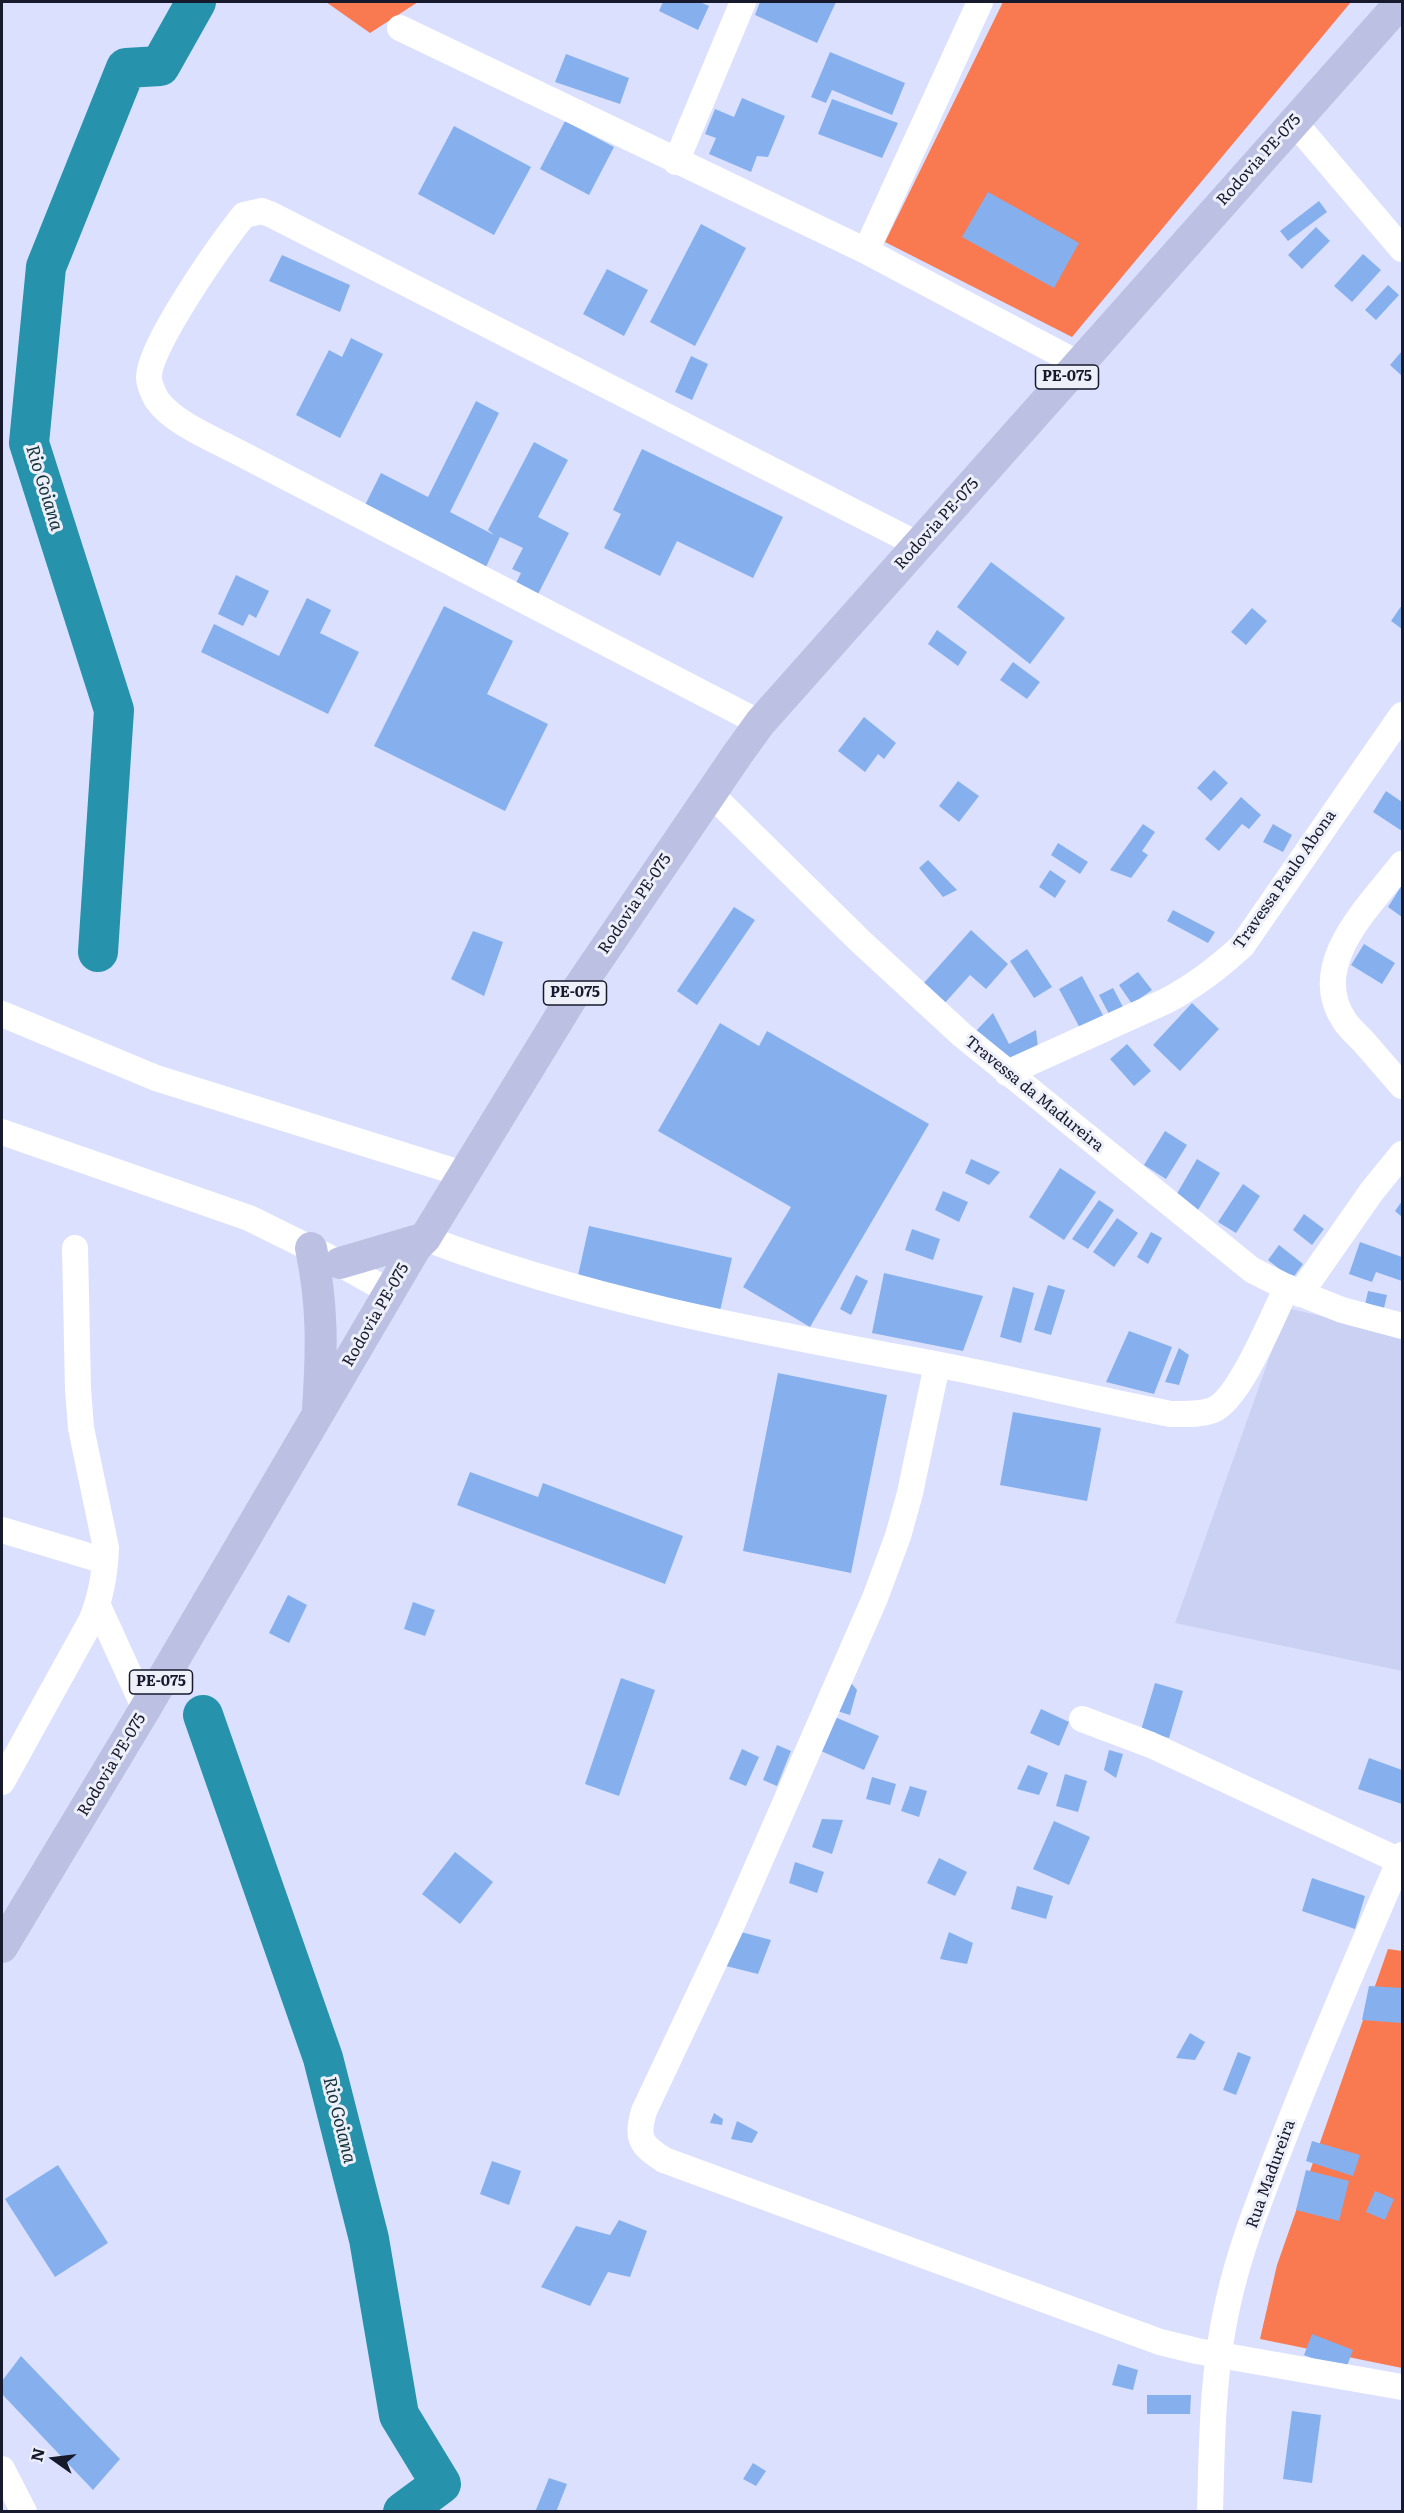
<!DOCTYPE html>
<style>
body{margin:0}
#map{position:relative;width:1404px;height:2513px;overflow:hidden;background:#dbe0ff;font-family:Literata,serif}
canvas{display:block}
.frame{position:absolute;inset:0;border:3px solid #171a2c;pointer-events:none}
.north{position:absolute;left:24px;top:2429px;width:60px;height:60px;-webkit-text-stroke:4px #edeff9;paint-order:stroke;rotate:284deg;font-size:16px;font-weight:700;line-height:24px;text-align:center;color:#171a2c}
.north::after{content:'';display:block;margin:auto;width:21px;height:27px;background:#171a2c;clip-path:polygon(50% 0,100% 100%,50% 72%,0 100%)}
</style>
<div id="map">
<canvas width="1404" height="2513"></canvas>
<div class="frame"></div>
<div class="north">N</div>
</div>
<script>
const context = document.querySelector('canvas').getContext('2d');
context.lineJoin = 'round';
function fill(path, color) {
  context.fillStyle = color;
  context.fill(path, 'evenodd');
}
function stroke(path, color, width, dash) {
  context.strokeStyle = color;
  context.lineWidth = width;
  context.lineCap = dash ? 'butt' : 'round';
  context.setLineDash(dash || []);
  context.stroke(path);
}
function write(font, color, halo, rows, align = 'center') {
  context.font = font + ' Literata,serif';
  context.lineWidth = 6;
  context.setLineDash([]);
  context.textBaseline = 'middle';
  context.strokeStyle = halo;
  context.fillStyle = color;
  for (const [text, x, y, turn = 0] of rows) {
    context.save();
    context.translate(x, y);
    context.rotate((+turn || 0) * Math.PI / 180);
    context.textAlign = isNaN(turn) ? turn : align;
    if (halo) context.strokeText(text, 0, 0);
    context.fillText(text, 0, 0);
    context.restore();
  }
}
fill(new Path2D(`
 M1287 1308 1402 1335V1671L1175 1623Z`), '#cbd1f3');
fill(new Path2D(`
 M326 2H418L370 33Z
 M1003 2H1351L1072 337 885 242Z
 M1388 1949 1402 1951V2368L1260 2339 1277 2265Z`), '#f97951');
stroke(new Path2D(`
 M98 952 114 710 29 443 46 267 126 68 160 66 196 2
 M203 1715 323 2058 369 2239 399 2415 441 2484 403 2512`), '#2692ac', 40);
fill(new Path2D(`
 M663 2H700L709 6 698 30 659 11Z
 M760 2H836L817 43 755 15Z
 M830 52 905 83 892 115 832 90 826 103 811 97Z
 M566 54 629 78 620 104 555 82Z
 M742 98 785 116 768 157 757 156 751 172 709 154 716 138 705 134 715 109 734 117Z
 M832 99 898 123 882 158 818 134Z
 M565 121 614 147 589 195 540 169Z
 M454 126 531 167 494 235 418 194Z
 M988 192 1079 243 1054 288 962 237Z
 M1319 201 1327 212 1288 241 1280 231Z
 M701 224 746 248 695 346 650 322Z
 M1316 227 1330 241 1302 269 1288 255Z
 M1363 254 1381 270 1352 302 1334 286Z
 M282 255 350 285 340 312 269 281Z
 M607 269 648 290 624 336 583 314Z
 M1388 285 1399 295 1376 320 1365 310Z
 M351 338 383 354 340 438 296 415 329 350 342 357Z
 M1402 351V376L1390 365Z
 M691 356 708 364 692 400 675 392Z
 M476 401 499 413 450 512 494 535 488 530 534 442 568 460 538 517 569 533 537 596 515 585 521 573 512 569 523 548 500 537 485 569 364 507 381 473 428 497Z
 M642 449 783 517 753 578 677 541 660 576 604 548 621 514 613 510Z
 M991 562 1065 618 1030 664 957 607Z
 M236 575 269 591 256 618 249 614 243 626 218 614Z
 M307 598 331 610 320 633 359 652 328 714 201 652 214 624 279 656Z
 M1402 605V629L1391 621Z
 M444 606 513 641 487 694 548 724 505 811 374 746Z
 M1252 608 1267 621 1246 645 1231 632Z
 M937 630 967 652 958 666 928 644Z
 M1013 662 1040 682 1027 699 1000 680Z
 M864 717 896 743 884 759 878 754 865 772 838 751Z
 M1214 770 1228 783 1211 801 1197 788Z
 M958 781 979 796 959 822 939 806Z
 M1386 791 1402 802V831L1373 812Z
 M1241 797 1261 815 1249 829 1242 824 1219 851 1205 839Z
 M1143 824 1155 832 1142 851 1148 855 1131 878 1110 870Z
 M1273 824 1292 835 1283 852 1263 842Z
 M1058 843 1088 862 1080 874 1051 855Z
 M928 860 957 890 943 897 919 868Z
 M1050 870 1066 881 1055 898 1039 887Z
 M1402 885V917L1388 907Z
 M734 907 755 920 697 1005 677 991Z
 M1173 910 1215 932 1208 943 1167 921Z
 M971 930 1008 964 986 989 970 975 943 1005 922 985Z
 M473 931 503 942 484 996 451 979Z
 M1364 944 1395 963 1382 984 1351 965Z
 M1027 949 1052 987 1034 998 1010 961Z
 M1138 972 1152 990 1132 1004 1119 985Z
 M1082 976 1104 1017 1081 1030 1059 989Z
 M1113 988 1123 1007 1109 1014 1099 995Z
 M1192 1003 1219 1029 1180 1071 1153 1045Z
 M993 1013 1009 1044 1036 1030 1038 1048 1007 1064 975 1032Z
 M720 1023 759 1046 767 1031 929 1124 810 1327 743 1287 791 1207 658 1131Z
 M1127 1044 1151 1071 1134 1086 1110 1059Z
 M1165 1131 1187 1145 1166 1179 1144 1165Z
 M971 1159 1000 1172 989 1185 965 1173Z
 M1197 1159 1220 1173 1198 1210 1175 1197Z
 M1060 1168 1096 1192 1064 1240 1029 1217Z
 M1243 1184 1260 1196 1236 1233 1218 1222Z
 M943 1191 968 1202 959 1222 935 1210Z
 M1099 1200 1114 1210 1088 1249 1072 1239Z
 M1402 1201V1217L1395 1211Z
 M1304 1214 1324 1229 1312 1245 1293 1230Z
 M1117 1218 1138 1233 1114 1267 1093 1252Z
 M589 1226 732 1258 720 1311 577 1280Z
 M912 1229 940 1239 933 1260 905 1250Z
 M1151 1232 1162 1238 1148 1264 1137 1257Z
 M1360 1242 1402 1257V1281L1376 1272 1372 1282 1349 1274Z
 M1279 1245 1303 1264 1292 1279 1268 1260Z
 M884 1273 983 1296 963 1351 872 1333Z
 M856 1275 868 1281 851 1315 840 1309Z
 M1048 1285 1065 1290 1051 1335 1034 1330Z
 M1013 1287 1034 1293 1021 1343 1000 1337Z
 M1368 1291 1387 1295 1384 1308 1365 1305Z
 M1129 1331 1172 1347 1154 1394 1106 1382Z
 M1179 1348 1189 1355 1179 1385 1165 1382Z
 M778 1373 887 1395 851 1573 743 1551Z
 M1013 1412 1101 1428 1087 1501 1000 1485Z
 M470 1472 538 1497 543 1483 683 1536 665 1584 457 1505Z
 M288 1595 307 1605 289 1643 269 1633Z
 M413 1602 435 1610 425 1636 404 1629Z
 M621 1678 655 1690 619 1796 585 1784Z
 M847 1678 857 1690 850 1715 837 1711Z
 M1155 1683 1183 1691 1169 1738 1141 1730Z
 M1041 1709 1069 1722 1059 1746 1030 1733Z
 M835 1717 879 1736 864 1770 821 1751Z
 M777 1745 791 1751 777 1786 763 1780Z
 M742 1749 759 1757 746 1786 729 1779Z
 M1109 1750 1123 1754 1116 1778 1104 1770Z
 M1369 1758 1402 1770V1804L1358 1789Z
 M1028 1765 1048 1773 1039 1795 1017 1789Z
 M1065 1774 1087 1781 1078 1812 1056 1806Z
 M872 1777 896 1784 890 1805 866 1799Z
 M910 1786 927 1791 919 1817 901 1811Z
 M822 1819 843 1820 832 1854 812 1847Z
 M1054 1821 1090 1837 1069 1885 1033 1869Z
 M455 1852 493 1882 460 1924 422 1894Z
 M939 1858 967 1872 955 1896 927 1883Z
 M795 1862 824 1872 817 1893 789 1883Z
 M1312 1878 1365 1896 1355 1929 1302 1911Z
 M1017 1886 1053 1896 1046 1919 1011 1909Z
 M730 1929 771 1940 758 1974 714 1963Z
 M949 1932 973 1943 967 1964 940 1959Z
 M1369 1986 1402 1988V2023L1362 2020Z
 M1190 2033 1205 2042 1195 2060 1176 2058Z
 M1238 2052 1251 2057 1236 2095 1223 2090Z
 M714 2113 723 2119 722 2125 710 2123Z
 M737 2121 758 2132 752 2143 731 2139Z
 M1312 2141 1360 2155 1353 2176 1306 2161Z
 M492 2161 521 2171 509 2205 480 2194Z
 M58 2165 108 2243 55 2277 5 2199Z
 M1306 2170 1349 2181 1339 2221 1296 2210Z
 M1375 2191 1394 2199 1385 2220 1366 2212Z
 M619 2220 647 2231 630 2277 608 2272 590 2306 541 2287 576 2226 610 2235Z
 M1312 2334 1353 2350 1345 2371 1304 2355Z
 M21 2356 120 2459 93 2490 2 2394V2381Z
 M1118 2364 1138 2370 1133 2390 1112 2385Z
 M1147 2395H1191L1190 2414H1147Z
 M1292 2411 1321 2415 1312 2483 1283 2479Z
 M753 2463 766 2471 756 2486 743 2479Z
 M549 2478 567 2484 556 2512H535Z`), '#86b0ed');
stroke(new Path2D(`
 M400 28 866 251 1079 364
 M1294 122 1402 249
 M676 162 743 2
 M866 251 980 2
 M760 723 234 450C209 437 174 423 157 400 154 395 149 384 149 378 147 348 223 241 244 215L262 211 272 215 919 545
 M710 793 860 941 962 1035 1252 1270 1294 1291 1342 1310 1402 1326
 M1402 864C1370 906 1307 964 1344 1020 1349 1028 1356 1034 1363 1041 1376 1056 1389 1071 1402 1086
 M2 1014 156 1078 463 1174
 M1007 1073 1166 1001C1195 986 1218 968 1242 946L1402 715
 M2 1132 249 1218 328 1257 390 1292
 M425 1238C588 1301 763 1332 935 1364 1014 1379 1092 1399 1171 1414 1184 1414 1200 1415 1213 1410 1240 1399 1273 1315 1287 1287
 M1300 1294 1372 1191 1402 1154
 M937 1365 910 1493 898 1536 875 1598 730 1929 644 2111C636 2139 641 2145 664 2160L1160 2342 1197 2351 1402 2387
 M2 1530 105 1561
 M98 1606 145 1709
 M1082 1719 1151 1745 1400 1861
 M2 1782 91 1621C101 1598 105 1572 106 1548L81 1428 78 1389 75 1248
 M2 2469 24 2512
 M1210 2512C1212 2443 1212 2371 1228 2303 1241 2243 1266 2184 1288 2127 1324 2036 1363 1945 1402 1855`), '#fff', 26);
stroke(new Path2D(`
 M311 1248C323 1306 322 1350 318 1409
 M340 1263 425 1238
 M2 1947 145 1709 416 1247 425 1238 571 999 737 755 760 723 1401 2`), '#bcc1e4', 32);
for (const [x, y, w] of [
 [1067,377,63],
 [575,993,63],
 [161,1682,63]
]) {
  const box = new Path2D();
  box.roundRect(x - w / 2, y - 12, w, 24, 4.5);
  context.fillStyle = '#edeff9';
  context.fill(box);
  stroke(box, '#171a2c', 1.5);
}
write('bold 15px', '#171a2c', null, [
 ["PE-075",1067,377],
 ["PE-075",575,993],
 ["PE-075",161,1682]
]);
write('16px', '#171a2c', '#edeff9', [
 ["Rodovia PE-075",1259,160,-48],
 ["Rodovia PE-075",937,524,-48],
 ["Travessa Paulo Abona",1285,880,-55],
 ["Rodovia PE-075",635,904,-56],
 ["Travessa da Madureira",1034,1094,39],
 ["Rodovia PE-075",376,1315,-60],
 ["Rodovia PE-075",112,1765,-59],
 ["Rua Madureira",1271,2174,-70]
]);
write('italic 18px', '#13323b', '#edeff9', [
 ["Rio Goiana",44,488,73],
 ["Rio Goiana",339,2120,76]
]);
</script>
